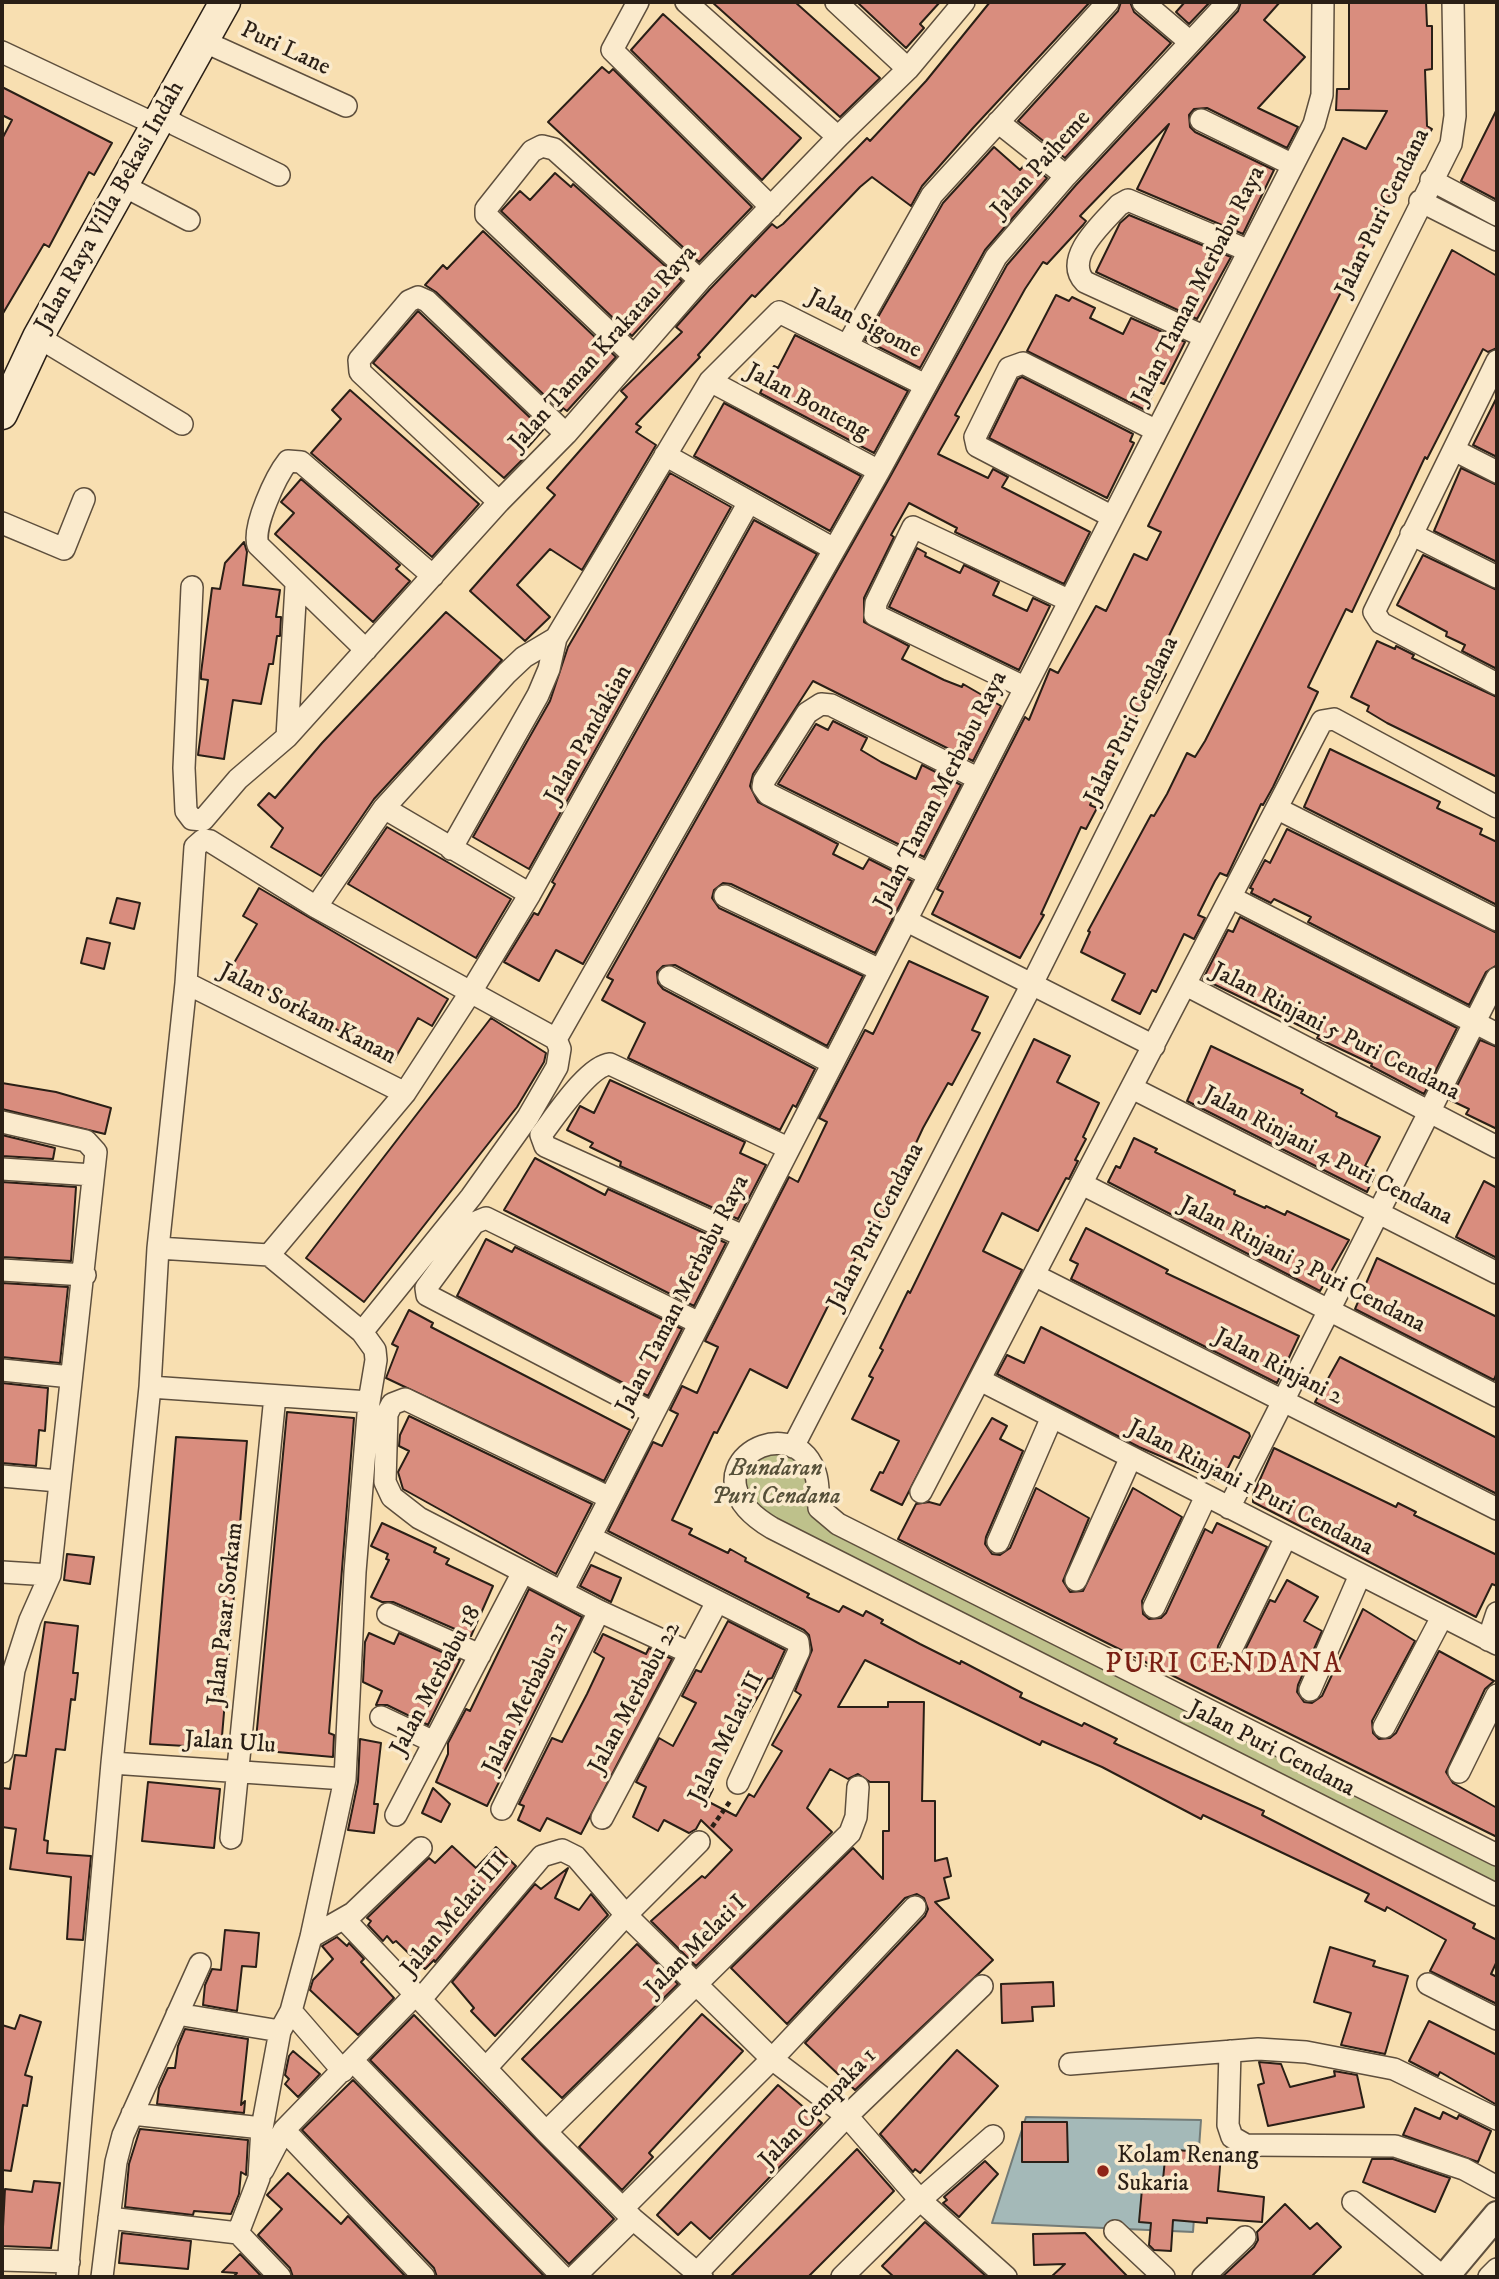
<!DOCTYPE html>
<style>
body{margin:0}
#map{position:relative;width:1499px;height:2279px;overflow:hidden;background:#f8dfb1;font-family:"IM FELL DW Pica",serif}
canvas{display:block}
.frame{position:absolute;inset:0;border:4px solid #2a1f16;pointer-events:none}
</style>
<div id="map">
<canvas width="1499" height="2279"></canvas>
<div class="frame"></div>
</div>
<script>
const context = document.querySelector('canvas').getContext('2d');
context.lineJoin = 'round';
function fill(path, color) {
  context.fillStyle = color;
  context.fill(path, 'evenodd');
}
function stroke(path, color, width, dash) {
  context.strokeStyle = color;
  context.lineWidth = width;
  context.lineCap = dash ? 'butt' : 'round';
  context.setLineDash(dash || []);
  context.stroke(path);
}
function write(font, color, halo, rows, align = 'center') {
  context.font = font + ' "IM FELL DW Pica",serif';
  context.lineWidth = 7;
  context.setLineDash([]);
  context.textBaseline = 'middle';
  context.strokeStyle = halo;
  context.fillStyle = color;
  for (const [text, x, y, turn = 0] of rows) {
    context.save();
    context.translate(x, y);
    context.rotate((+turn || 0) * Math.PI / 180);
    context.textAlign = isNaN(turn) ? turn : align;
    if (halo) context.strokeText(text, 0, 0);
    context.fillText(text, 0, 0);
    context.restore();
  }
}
fill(new Path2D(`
 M750 1453H803L819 1508 1497 1855V1895L756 1519 737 1471Z`), '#bec18b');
const water = new Path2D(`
 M1026 2117 1201 2120 1193 2232 992 2223Z`);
fill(water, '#a4b9b8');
stroke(water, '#737b77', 2);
const building = new Path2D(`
 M712 2H795L880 78 840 117Z
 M857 2H940L920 24 924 28 906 48Z
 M990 2H1090L973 128 922 186 911 206 872 177 860 187 755 297 752 295 698 355 700 357 636 424 641 427 636 432 656 445 582 570 550 549 517 585 550 617 525 641 470 591 555 495 547 488 627 397 621 391 682 332 676 327 710 289 772 224 777 228 783 224 867 138 870 141 926 81Z
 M1121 2H1130L1134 12 1171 43 1065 158 1018 121 1118 11Z
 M1185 2H1210L1189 24 1176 12Z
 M1241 2H1280L1264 20 1305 57 1258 108 1298 127 1287 148 1207 108 1194 109 1189 115 1190 127 1195 132 1274 170 1243 234 1137 189 1169 124 1080 216 1086 221 1083 225 1047 264 1043 262 1025 289 955 415 959 417 938 454 988 478 993 469 1008 477 1002 487 1090 532 1064 584 955 532 957 528 909 503 891 535 894 537 864 598V622L909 646 902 659 944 680 962 687 963 684 1001 706 973 761 813 681 753 774 750 786 758 802 838 844 833 854 863 869 869 859 912 881 875 953 731 884 723 883 714 890 712 898 719 908 863 976 827 1046 675 965 663 966 657 972 658 983 663 989 815 1069 796 1107 793 1105 780 1130 628 1058 645 1023 602 1000 613 980 607 977 890 477 1007 265 1076 185 1238 11Z
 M1349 2H1426L1427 26H1432V69L1425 70 1427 126 1432 129 1411 163 1407 161 1218 536 1164 646 1170 649 1159 671 1166 674 1156 693 1149 690 1135 719 1131 717 1090 805 1097 808 1086 829 1081 827 1041 914 1044 915 1020 958 932 914 943 892 937 889 1025 717 1029 720 1050 669 1058 673 1096 606 1106 611 1134 554 1147 560 1161 532 1148 526 1343 138 1366 149 1387 111 1336 110 1337 89H1349Z
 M663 14 801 138 762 180 631 50Z
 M602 67 609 73 613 69 752 207 699 262 548 122Z
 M2 87 112 143 94 175 89 172 49 247 44 244 2 315V139L12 120 2 115Z
 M1497 109V200L1461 181Z
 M994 147 1020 170 1027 162 1047 178 985 250 920 368 865 340 943 203Z
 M555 173 571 187 573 184 682 281 632 336 501 211 520 191 530 200Z
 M1129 215 1231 257 1197 319 1096 272 1120 223Z
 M483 231 616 357 567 411 563 408 561 411 436 292 425 285 443 265 447 269Z
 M1452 250 1497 276V348L1488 352 1483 349 1427 459 1425 457 1352 612 1346 609 1308 687 1318 692 1273 787 1263 805 1261 804 1227 876 1220 873 1215 881 1198 915 1205 918 1194 939 1184 934 1156 992 1152 990 1140 1014 1112 1000 1125 974 1081 952 1090 932 1088 931 1151 815 1154 816 1167 794 1187 753 1195 757 1205 741Z
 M1056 295 1069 301 1072 297 1095 308 1090 318 1123 334 1131 318 1185 342 1164 384 1159 382 1145 410 1027 351Z
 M418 311 543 430 520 456 523 459 504 478 373 363Z
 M795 335 908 391 874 453 760 393 774 366 778 368Z
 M1022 377 1133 434 1130 441 1134 443 1107 498 989 438 1018 379Z
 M350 390 479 504 432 557 311 453 341 419 332 410Z
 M1497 397V457L1473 445Z
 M724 403 861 476 830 531 694 456Z
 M1461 468 1497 485V562L1434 531Z
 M670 473 731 507 529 869 473 837 550 701 568 647Z
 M301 479 400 565 396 569 410 581 373 622 275 534 294 513 281 502Z
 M754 520 817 554 583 964 556 950 539 981 504 962 534 913 538 915 555 884 552 882Z
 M244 542 247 552 243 585 280 590 276 617H281L280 636H277L273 664H269L261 704 233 700 224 759 198 755 208 680 201 679V673L212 588 220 589 225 563Z
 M917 548 926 553 925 556 960 573 964 565 999 582 993 595 1027 611 1033 598 1050 606 1019 670 889 607Z
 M1423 555 1497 590V669L1462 651 1465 645 1446 636 1447 632 1397 605Z
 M446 612 502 660 374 799 321 876 271 847 283 828 258 805 269 793 275 798 322 743Z
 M1377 641 1395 649 1396 646 1414 655 1412 658 1497 697V777L1387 723 1367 711 1369 706 1351 697Z
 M833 721 867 738 861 750 881 762 916 779 922 765 961 785 924 857 778 784 816 724 828 730Z
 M1330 749 1440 802 1437 808 1482 829 1480 834 1497 842V905L1304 807Z
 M387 827 511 899 476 958 348 884Z
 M1287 829 1497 933V965L1486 972 1469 1005 1308 922 1311 917 1274 899 1271 903 1251 893 1253 889 1250 888 1265 860 1270 863Z
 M259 888 448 999 432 1026 418 1018 393 1062 231 968 257 924 243 916Z
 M117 898 140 903 134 929 110 923Z
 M1240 917 1457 1028 1424 1094 1371 1066 1372 1064 1317 1038 1319 1035 1203 979 1228 930 1233 932Z
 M87 938 110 943 104 969 81 963Z
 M909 961 988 997 972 1030 980 1033 952 1085 948 1083 923 1128 875 1231 859 1259 856 1257 839 1291 836 1290 787 1388 750 1369 717 1433 714 1432 672 1520 692 1529 689 1534 728 1553 730 1549 746 1558 745 1561 809 1594 807 1597 839 1612 843 1606 863 1616 866 1611 883 1620 881 1623 920 1644 960 1664 961 1661 1022 1693 1020 1697 1082 1726 1084 1723 1117 1739 1114 1743 1264 1811 1262 1815 1475 1924 1473 1928 1497 1940V1961L1491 1974 1497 1977V2004L1430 1971 1446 1940 1387 1907 1385 1911 1365 1901 1369 1894 1203 1815 1201 1819 1102 1767 1042 1741 1040 1745 865 1660 838 1707H888V1702H924L922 1801H935V1861L947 1858 951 1876 944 1878 949 1898 935 1902 993 1960 855 2090 805 2043 925 1916 928 1909 924 1898 917 1894 905 1898 787 2024 731 1968 853 1848 883 1879V1831H889V1782H870L858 1774 848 1779 830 1769 807 1808 832 1832 696 1966 651 1921 702 1876 705 1878 732 1850 701 1820 696 1829 689 1833 664 1820 658 1831 633 1817 646 1787 636 1782 659 1738 673 1746 696 1703 682 1696 696 1670 701 1672 728 1621 785 1650 772 1678 768 1679 707 1786 713 1789 707 1801 736 1816 749 1794 754 1797 782 1751 772 1745 801 1695 795 1691 812 1650 809 1635 804 1630 608 1531 653 1442 662 1446 678 1414 670 1410 682 1386 697 1393 718 1347 705 1341 789 1177 798 1182 827 1122 819 1118 865 1030 873 1034 875 1030Z
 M491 1018 546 1053 544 1062 517 1107 364 1302 306 1258Z
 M1034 1039 1070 1056 1057 1082 1099 1103 1083 1137 1086 1139 1075 1160 1078 1161 1069 1179 1066 1178 1038 1231 1002 1213 983 1251 1022 1270 902 1505 871 1490 880 1472 883 1473 899 1441 852 1419 873 1378 869 1376 883 1350 880 1348 908 1291 910 1293Z
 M1480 1040 1497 1047V1129L1466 1114 1469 1109 1450 1100Z
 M1211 1046 1303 1090 1301 1093 1337 1113 1336 1116 1380 1137 1365 1166 1376 1172 1367 1192 1187 1101Z
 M610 1080 745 1142 740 1153 766 1165 738 1219 620 1166 621 1162 590 1147 593 1143 567 1130 580 1106 594 1113Z
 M2 1083 56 1092 111 1108 105 1134 2 1109Z
 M2 1135 55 1148 53 1159 2 1156Z
 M1134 1138 1157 1149 1155 1152 1235 1191 1234 1194 1265 1208 1266 1206 1285 1215 1287 1211 1349 1240 1320 1291 1108 1182 1116 1166 1120 1168Z
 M535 1158 605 1195 608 1189 726 1243 694 1306 504 1210Z
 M1484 1181 1497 1188V1258L1456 1237Z
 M2 1182 76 1187 71 1261 2 1257Z
 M1086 1228 1168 1270 1166 1273 1299 1336 1277 1383 1071 1279 1078 1264 1070 1260Z
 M486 1239 512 1252 515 1247 682 1329 648 1396 457 1296Z
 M1377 1258 1497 1317V1372L1494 1380 1355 1309Z
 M2 1283 68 1287 60 1363 2 1357Z
 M409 1310 433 1323 431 1327 630 1430 604 1481 386 1378 398 1347 392 1344Z
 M1041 1327 1249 1433 1250 1436 1239 1458 1234 1456 1221 1482 1139 1447 997 1374 1007 1355 1024 1363Z
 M1340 1357 1497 1438V1494L1315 1402Z
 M2 1383 48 1388 45 1431 39 1430 36 1466 2 1463Z
 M287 1412 354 1418 329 1733 334 1735 333 1757 255 1750Z
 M409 1416 592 1504 556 1574 403 1489 398 1472 409 1451 399 1446 400 1435Z
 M992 1418 1007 1426 1000 1439 1023 1451 986 1537 985 1544 992 1554 1000 1555 1010 1548 1036 1488 1089 1518 1063 1581 1070 1592 1083 1591 1133 1488 1182 1517 1142 1601 1143 1614 1149 1619 1161 1618 1166 1613 1205 1529 1212 1533 1217 1523 1267 1547 1218 1646 1217 1654 1224 1663 1232 1665 1241 1658 1270 1600 1275 1602 1287 1580 1318 1597 1304 1621 1322 1631 1298 1685 1297 1692 1304 1702 1312 1703 1322 1696 1363 1609 1415 1641 1372 1721 1373 1733 1379 1739 1390 1738 1396 1733 1439 1651 1494 1681 1485 1689 1446 1772 1453 1783 1497 1808V1837L898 1539 916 1504 929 1502 940 1505Z
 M176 1437 247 1441 221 1748 150 1744Z
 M1274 1448 1396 1507 1398 1503 1416 1512 1414 1515 1497 1555V1586L1492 1584 1476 1617 1253 1502V1495Z
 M382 1523 436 1548 434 1552 449 1559 446 1564 493 1586 471 1636 393 1602H382L371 1597 389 1560 386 1559 388 1554 371 1546Z
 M67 1554 94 1557 90 1584 64 1580Z
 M591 1565 621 1578 611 1602 580 1586Z
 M529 1589 582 1617 487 1806 436 1782 448 1754V1743L466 1709 470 1711Z
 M45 1622 78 1626 73 1673H78L75 1700 71 1699 65 1750 56 1749 44 1840 48 1841 47 1853 91 1856 83 1940 67 1939 71 1877 10 1869 16 1829 2 1827 3 1788 10 1789 15 1755 26 1756Z
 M369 1633 394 1644 399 1633 460 1660 428 1725 387 1705H376L382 1691 363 1682 365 1642Z
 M603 1634 646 1654 649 1648 672 1659 581 1834 547 1818 540 1831 518 1820 524 1806 519 1804 552 1738 562 1742 587 1694 604 1658 594 1652Z
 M360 1739 381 1743 374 1804H378L374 1833 348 1830 358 1782Z
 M148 1782 220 1789 214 1848 142 1841Z
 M433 1788 450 1804 441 1822 422 1813Z
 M452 1846 476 1868 496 1847 516 1866 435 1962 434 1960 425 1969 396 1941 393 1943 387 1936 383 1941 368 1925 371 1921 367 1918 429 1858 435 1863Z
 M568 1868 555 1898 579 1910 591 1894 608 1915 495 2036 471 2011 474 2008 452 1982 535 1884 541 1889Z
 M225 1930 259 1933 256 1967 242 1966 237 2011 203 2005 205 1985 212 1969 221 1970Z
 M337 1937 347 1946 349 1943 364 1959 361 1962 394 1998 358 2035 310 1990 313 1980 333 1959 322 1946Z
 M637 1944 678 1984 562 2098 522 2059Z
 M1330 1947 1375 1961 1373 1966 1408 1976 1385 2054 1341 2045 1351 2013 1314 2002Z
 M1053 1982 1054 2006 1032 2007 1033 2021 1002 2023 1001 1984Z
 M702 2014 743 2051 649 2153 653 2157 622 2190 579 2147Z
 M20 2015 41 2022 25 2075 32 2077 27 2106 23 2105 11 2171 2 2170V2025L15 2029Z
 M414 2015 614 2219 569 2264 370 2060Z
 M1429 2021 1497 2055V2105L1440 2072 1438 2076 1409 2061Z
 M185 2029 248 2039 241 2105 245 2101 244 2113 157 2104 159 2088 168 2068H175L178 2046Z
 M957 2050 998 2086 920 2173 915 2169 913 2172 880 2134Z
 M293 2051 320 2074 298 2097 285 2084 289 2079 285 2075 289 2056Z
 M1259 2062 1281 2064 1290 2087 1335 2076 1334 2071 1357 2075 1364 2107 1268 2126 1258 2085 1264 2083Z
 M353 2080 545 2277H437L434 2268 302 2130Z
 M778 2085 822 2123 710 2239 691 2222 678 2235 657 2215Z
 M1415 2108 1440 2119 1443 2112 1457 2119 1459 2115 1491 2131 1478 2162 1403 2135Z
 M1022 2122H1067L1068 2162H1022Z
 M140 2129 248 2140 246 2175 241 2172 239 2194 231 2214 194 2211 193 2215 125 2207 129 2164Z
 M857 2149 894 2191 808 2277H730Z
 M1166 2149 1221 2154 1218 2191 1264 2197 1262 2222 1207 2218V2223L1173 2220 1171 2251 1154 2250 1149 2245 1151 2223 1139 2222 1142 2189 1162 2190Z
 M1372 2159H1393L1450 2178 1435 2212 1363 2182Z
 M985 2161 998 2174 959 2217 943 2203 947 2200 944 2197Z
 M288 2173 341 2224 348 2216 406 2277H293L290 2268 258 2235 282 2209 267 2195Z
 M34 2181 60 2183 51 2248 2 2246 5 2189 32 2192Z
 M1285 2204 1310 2229 1317 2223 1341 2247 1311 2277H1222L1254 2247 1258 2240 1257 2232Z
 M925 2222 987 2277H894L882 2266Z
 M122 2233 191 2241 188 2269 119 2263Z
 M1085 2233 1128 2277H1051L1065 2264 1034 2265 1033 2234Z
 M240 2254 262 2277H233L237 2273 222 2272Z`);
fill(building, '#d98d7e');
stroke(building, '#2a1f16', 2);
const minor = new Path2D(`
 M638 2 612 50 771 207
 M686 2 838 137
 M836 2 908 69
 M1143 2 1190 42
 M203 41 346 106
 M2 52 157 125
 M162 114 176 125 279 175
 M1201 120 1291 164
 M998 122 1066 176
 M1431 180 1497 215
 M124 186 189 220
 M1420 201 1497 240
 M1203 336 1085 282C1062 258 1103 223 1119 205L1128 200 1247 250
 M38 337 182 424
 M847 346 932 195 1108 2
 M634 356 486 215V209L532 151 542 146 554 149 700 280
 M1497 361 1374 612 1381 623 1497 684
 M710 381 879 471
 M1454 450 1497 472
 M665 455 834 549
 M499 502 360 372 359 360 409 301 418 297 427 301 566 434
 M1111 516 977 446 975 437 1009 368 1023 363 1155 430
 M2 523 64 549 84 499
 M1411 534 1497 577
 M192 587 184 768 186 811 192 819 203 820 238 779 287 737 499 502 566 434 700 280 838 137 908 69 964 2
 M366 650 258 545C252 527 276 476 288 461L301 462 433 576
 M1024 687 875 615 876 603 913 527 1068 600
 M287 737 296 585
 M384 808 530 894
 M1278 809 1497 920
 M451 849 538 695 549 669 556 638 710 381 779 312 925 385
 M928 874 768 794 763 787 764 781 807 713 821 704 831 705 977 778
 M725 896 880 970
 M1232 898 1497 1034
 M316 907 384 808 507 673 524 657 556 638
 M905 920 1154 1046
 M669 977 832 1063
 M186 983 405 1093
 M1186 985 1497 1147
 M556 1039 879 471 996 257 1066 176 1228 2
 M1132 1088 1497 1273
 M2 1122 86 1141 96 1152 50 1575 30 1620 14 1670 2 1752
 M2 1169 93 1175
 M1082 1184 1497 1396
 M743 1236 545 1146 541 1135C555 1117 588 1066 610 1064L788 1148
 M158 1248 269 1255 405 1093 472 990 530 894 749 502
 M2 1270 85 1275
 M1034 1275 1497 1509
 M2 1370 71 1377
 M980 1380 1497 1644
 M150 1387 369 1402
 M653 1413 427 1295 426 1288 474 1223 486 1218 699 1323
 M793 1447 1032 984 1451 144 1455 116 1453 2
 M2 1476 58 1481
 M921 1492 1322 721 1334 719 1497 807
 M610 1498 405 1399 392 1404 387 1414 385 1482 392 1497 419 1518 599 1611 690 1653
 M1229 1508 1497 978
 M590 1537 798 1642 799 1651 738 1783
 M998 1542 1052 1417
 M2 1572 50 1575
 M1076 1580 1131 1457
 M562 1592 1314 124 1322 95 1323 2
 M1154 1607 1206 1496
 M388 1614 480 1655
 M1488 1640 1497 1613
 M1230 1652 1286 1537
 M1310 1690 1360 1575
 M381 1717 434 1742
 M1384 1727 1442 1617
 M112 1763 345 1779
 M1459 1772 1497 1695
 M502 1809 599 1611
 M396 1815 523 1572
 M602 1818 717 1602
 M231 1838 275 1396
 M1497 1855 838 1524 819 1508C818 1494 819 1477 812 1465 783 1409 681 1474 772 1528L1497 1895
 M344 1919 546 2132 633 2219 702 2277
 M311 1937 353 1913 421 1848
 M1428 1984 1497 2019
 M420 2000 542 1856 562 1850 576 1857 626 1915 772 2059 847 2116 920 2200 1006 2277
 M291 2011 343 2071
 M177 2014 280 2031
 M1230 2051 1228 2125 1232 2137 1246 2145 1395 2146 1464 2169 1497 2187
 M352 2060 563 2277
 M1070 2064 1258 2049 1306 2052 1394 2069 1497 2119
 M486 2068 626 1915 699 1842
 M132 2114 262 2128
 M284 2130 424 2277
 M546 2132 850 1833 856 1817 858 1787
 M263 2170 284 2130 414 1996
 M1353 2202 1443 2277
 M624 2207 772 2059 915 1907
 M109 2218 238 2233 280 2277
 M1115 2231 1164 2277
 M238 2233 259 2178 262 2128 280 2031 291 2011 311 1937 345 1779 355 1572 369 1402 376 1360 375 1350 362 1332 269 1255
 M2 2260 69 2262
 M697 2273 847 2116 982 1986
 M67 2277 112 1763 150 1387 158 1248 186 983 195 847 203 840 210 841 316 907 556 1039 560 1049 557 1067 528 1117 471 1197 362 1332
 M102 2277 116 2162 123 2135 200 1964
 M574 2277 633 2219
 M842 2277 920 2200 993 2136
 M1203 2277 1245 2237
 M1489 2277 1497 2269`);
const tertiary = new Path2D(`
 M1445 2277 1497 2215`);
const secondary = new Path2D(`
 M2 414 38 337 225 2`);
stroke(minor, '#5e4f3d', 24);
stroke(tertiary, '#5e4f3d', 30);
stroke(secondary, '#2a1f16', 33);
stroke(new Path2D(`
 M712 1827 731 1800`), '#2a1f16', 4.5, [5, 3.5]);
stroke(minor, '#faeacc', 21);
stroke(tertiary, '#faeacc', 26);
stroke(secondary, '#faeacc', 30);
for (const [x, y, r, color] of [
 [1103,2171,7,"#8f2418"]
]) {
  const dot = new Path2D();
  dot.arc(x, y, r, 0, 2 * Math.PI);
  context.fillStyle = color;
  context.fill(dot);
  stroke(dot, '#faeacc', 2.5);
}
write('24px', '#2a1f16', '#faeacc', [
 ["Puri Lane",285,50,25],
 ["Jalan Paiheme",1042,165,-48],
 ["Jalan Raya Villa Bekasi Indah",111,207,-61],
 ["Jalan Puri Cendana",1384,213,-64],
 ["Jalan Taman Merbabu Raya",1200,286,-63],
 ["Jalan Sigome",864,325,27],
 ["Jalan Taman Krakatau Raya",604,349,-48],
 ["Jalan Bonteng",807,403,28],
 ["Jalan Puri Cendana",1133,721,-64],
 ["Jalan Pandakian",590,735,-61],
 ["Jalan Taman Merbabu Raya",942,791,-63],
 ["Jalan Sorkam Kanan",307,1015,27],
 ["Jalan Rinjani 5 Puri Cendana",1335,1033,27],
 ["Jalan Rinjani 4 Puri Cendana",1327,1157,27],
 ["Jalan Puri Cendana",877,1227,-63],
 ["Jalan Rinjani 3 Puri Cendana",1302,1266,27],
 ["Jalan Taman Merbabu Raya",684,1295,-63],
 ["Jalan Rinjani 2",1278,1368,27],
 ["Jalan Rinjani 1 Puri Cendana",1250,1489,27],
 ["Jalan Pasar Sorkam",227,1614,-84],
 ["Jalan Merbabu 18",437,1681,-62],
 ["Jalan Merbabu 22",636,1698,-62],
 ["Jalan Merbabu 21",527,1699,-64],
 ["Jalan Melati II",728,1738,-64],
 ["Jalan Ulu",230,1744,4],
 ["Jalan Puri Cendana",1271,1750,27],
 ["Jalan Melati III",456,1916,-50],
 ["Jalan Melati I",697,1947,-45],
 ["Jalan Cempaka 1",819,2109,-46]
]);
write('italic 24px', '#565039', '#faeacc', [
 ["Bundaran",776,1470],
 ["Puri Cendana",776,1498]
]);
write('24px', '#2a1f16', '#faeacc', [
 ["Kolam Renang",1117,2157],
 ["Sukaria",1117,2185]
], 'left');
context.letterSpacing = '2px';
write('28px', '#7a1f14', '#faeacc', [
 ["PURI CENDANA",1224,1666]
]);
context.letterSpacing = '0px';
</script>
